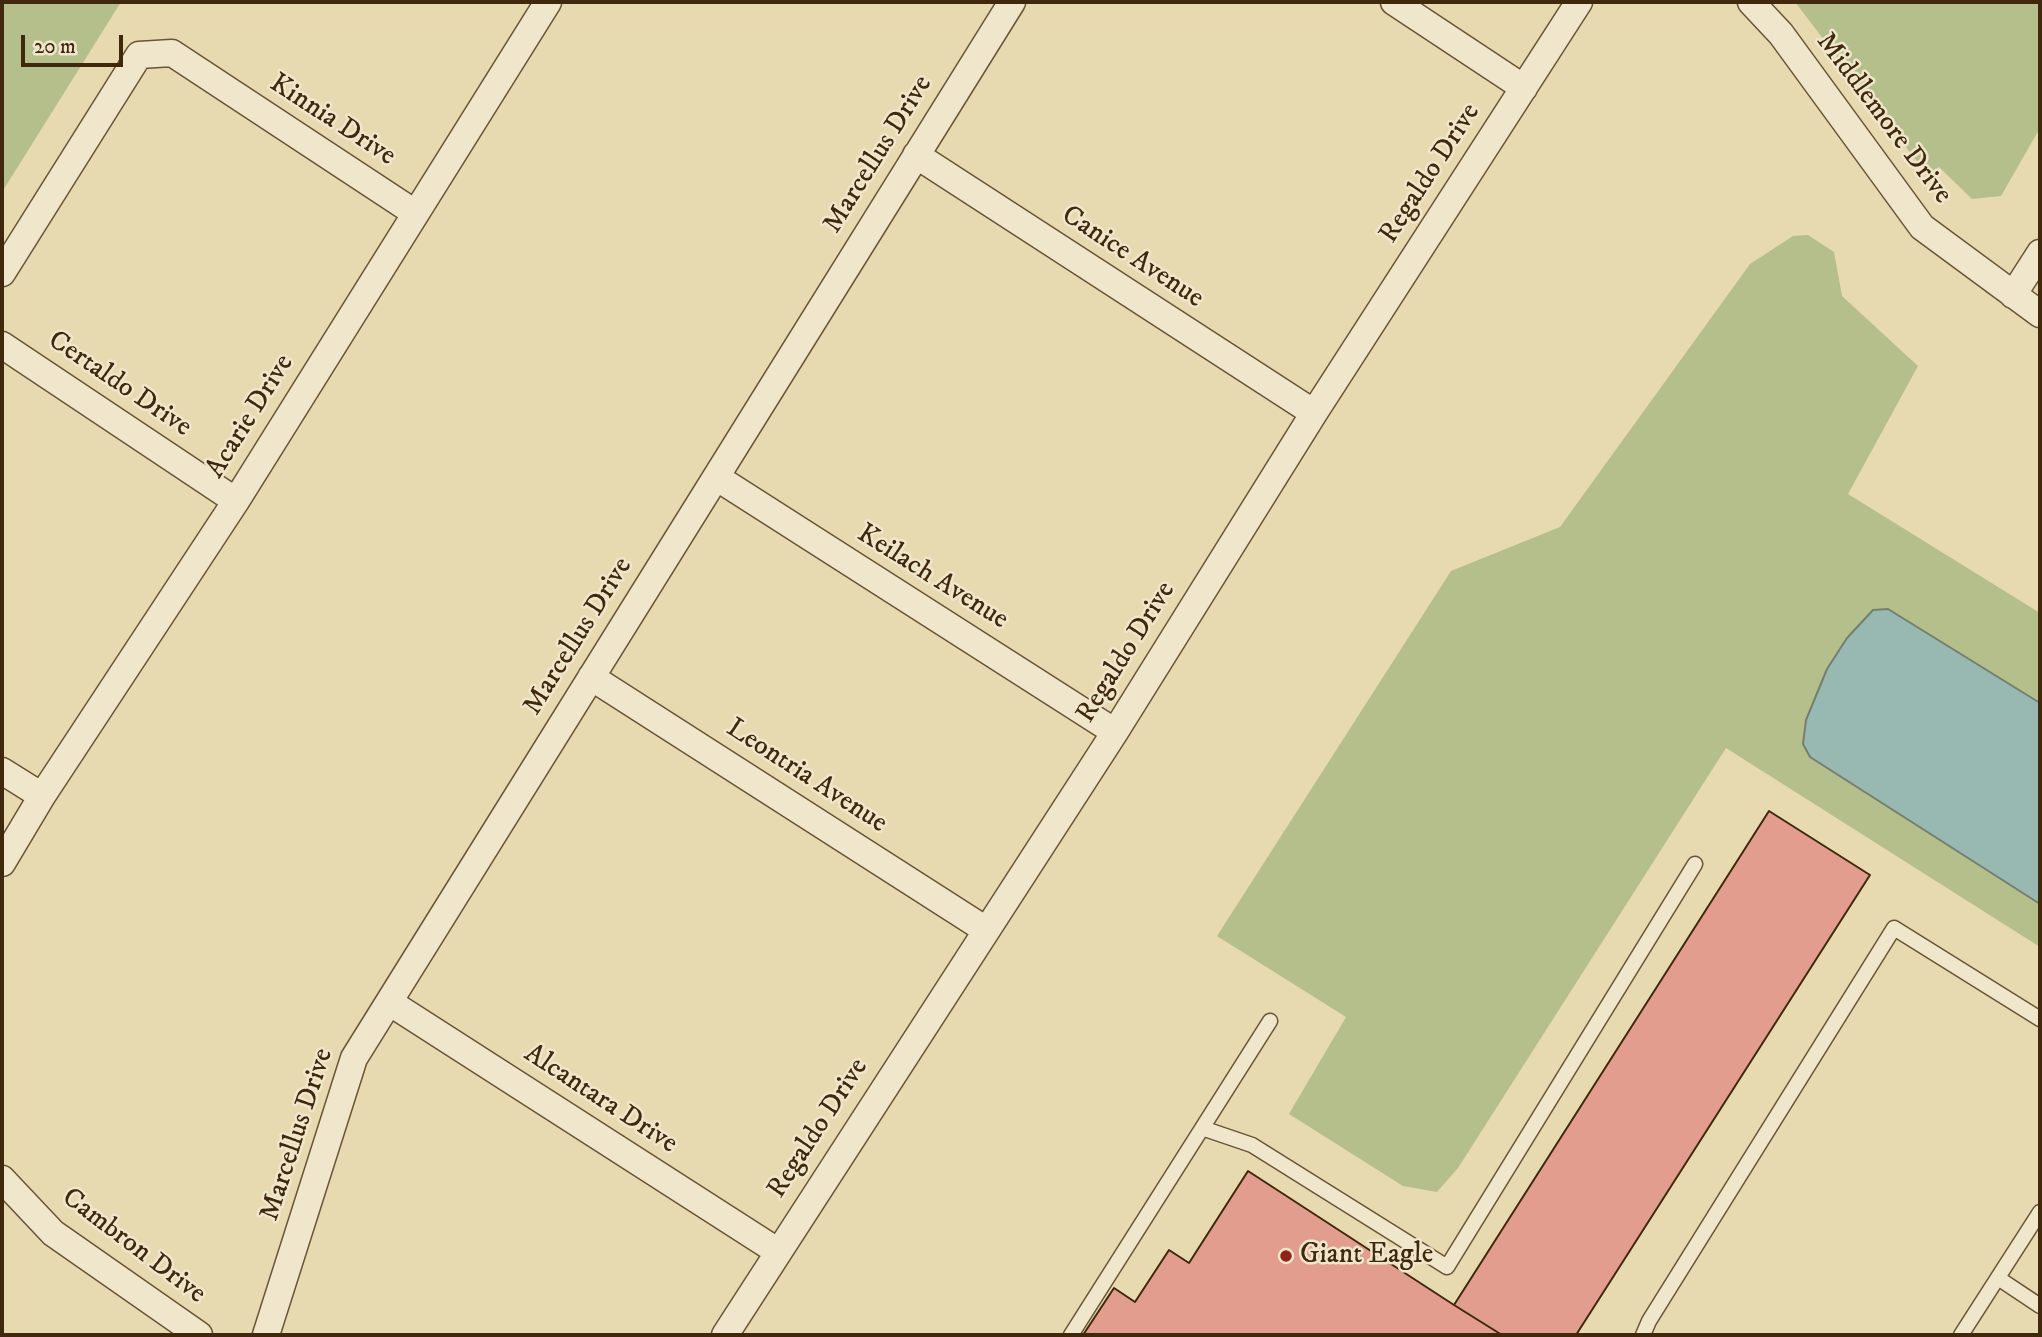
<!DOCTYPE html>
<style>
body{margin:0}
#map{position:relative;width:2042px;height:1337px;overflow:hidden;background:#e7d9b0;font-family:"IM FELL DW Pica",serif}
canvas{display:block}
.frame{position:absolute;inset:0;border:4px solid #3f280c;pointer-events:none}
.scale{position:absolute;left:21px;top:35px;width:102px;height:32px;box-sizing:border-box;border:4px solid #3f280c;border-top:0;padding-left:9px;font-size:21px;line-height:24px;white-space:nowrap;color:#3f280c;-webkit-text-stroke:5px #efe6cc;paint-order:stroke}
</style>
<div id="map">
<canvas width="2042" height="1337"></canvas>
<div class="frame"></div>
<div class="scale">20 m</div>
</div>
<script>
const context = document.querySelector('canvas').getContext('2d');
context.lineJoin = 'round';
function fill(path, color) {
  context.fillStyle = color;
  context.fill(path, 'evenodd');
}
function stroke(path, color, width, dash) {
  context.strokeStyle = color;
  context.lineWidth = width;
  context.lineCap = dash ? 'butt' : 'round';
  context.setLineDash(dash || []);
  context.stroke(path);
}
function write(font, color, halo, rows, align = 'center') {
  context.font = font + ' "IM FELL DW Pica",serif';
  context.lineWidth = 5;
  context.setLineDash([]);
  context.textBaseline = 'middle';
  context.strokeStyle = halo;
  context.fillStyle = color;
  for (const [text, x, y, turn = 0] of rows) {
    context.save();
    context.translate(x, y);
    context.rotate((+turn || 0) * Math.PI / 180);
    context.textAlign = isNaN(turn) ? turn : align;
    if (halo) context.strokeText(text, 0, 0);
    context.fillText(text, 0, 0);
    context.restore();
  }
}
fill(new Path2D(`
 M2 2H121L2 192Z
 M1795 2H2040V128L2001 196 1972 199 1939 167 1928 176Z
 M1808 235 1834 252 1842 296 1918 366 1848 494 2040 613V703L1888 609 1873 610 1803 744 1810 757 2040 904V947L1726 748 1458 1168 1437 1192 1403 1186 1289 1114 1346 1017 1217 936 1451 571 1560 527 1750 264 1793 236Z`), '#b5bf8c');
const water = new Path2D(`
 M1888 609 2040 703V904L1810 757 1803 744 1806 720 1827 669 1847 638 1873 610Z`);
fill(water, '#97b9b1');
stroke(water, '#747f6f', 2);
const building = new Path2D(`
 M1769 811 1870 875 1576 1335H1502L1454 1305Z
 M1248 1171 1454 1305 1502 1335H1083L1114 1288 1135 1302 1169 1250 1189 1263Z`);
fill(building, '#e29d8e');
stroke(building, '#3f280c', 2);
const lane = new Path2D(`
 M1202 1128 1252 1145 1447 1267 1695 864
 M1998 1278 2040 1306
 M1071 1335 1270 1021
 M1643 1335 1649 1321 1894 928 2040 1019
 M1961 1335 2040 1212`);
const street = new Path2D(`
 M1394 2 1524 88
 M1751 2 1781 34 1922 227 2040 314
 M916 155 1314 413
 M2 273 139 55 172 53 415 213
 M2013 295 2040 253
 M2 345 236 501
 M716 477 1115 732
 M591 677 986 930
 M2 771 42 796
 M2 863 42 796 236 501 548 2
 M389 1002 777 1251
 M2 1179 53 1233 199 1335
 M266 1335 354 1058 1012 2
 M725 1335 1115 732 1314 413 1579 2`);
stroke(lane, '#695435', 17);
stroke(street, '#695435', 29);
stroke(lane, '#efe6cc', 14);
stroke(street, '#efe6cc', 26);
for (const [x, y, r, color] of [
 [1286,1256,7,"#8f2418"]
]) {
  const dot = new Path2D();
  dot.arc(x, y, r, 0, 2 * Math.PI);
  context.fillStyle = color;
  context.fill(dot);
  stroke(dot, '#efe6cc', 2.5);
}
write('28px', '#3f280c', '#efe6cc', [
 ["Middlemore Drive",1883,119,53],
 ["Kinnia Drive",332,121,33],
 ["Marcellus Drive",879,155,-58],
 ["Regaldo Drive",1431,174,-57],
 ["Canice Avenue",1132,258,33],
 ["Certaldo Drive",119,385,34],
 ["Acarie Drive",251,417,-58],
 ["Keilach Avenue",932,578,32],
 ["Marcellus Drive",579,637,-58],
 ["Regaldo Drive",1127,653,-58],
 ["Leontria Avenue",806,777,33],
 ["Alcantara Drive",600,1100,33],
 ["Regaldo Drive",819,1129,-57],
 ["Marcellus Drive",298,1135,-72],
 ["Cambron Drive",133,1247,37]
]);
write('28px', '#3f280c', '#efe6cc', [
 ["Giant Eagle",1300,1256]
], 'left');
</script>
